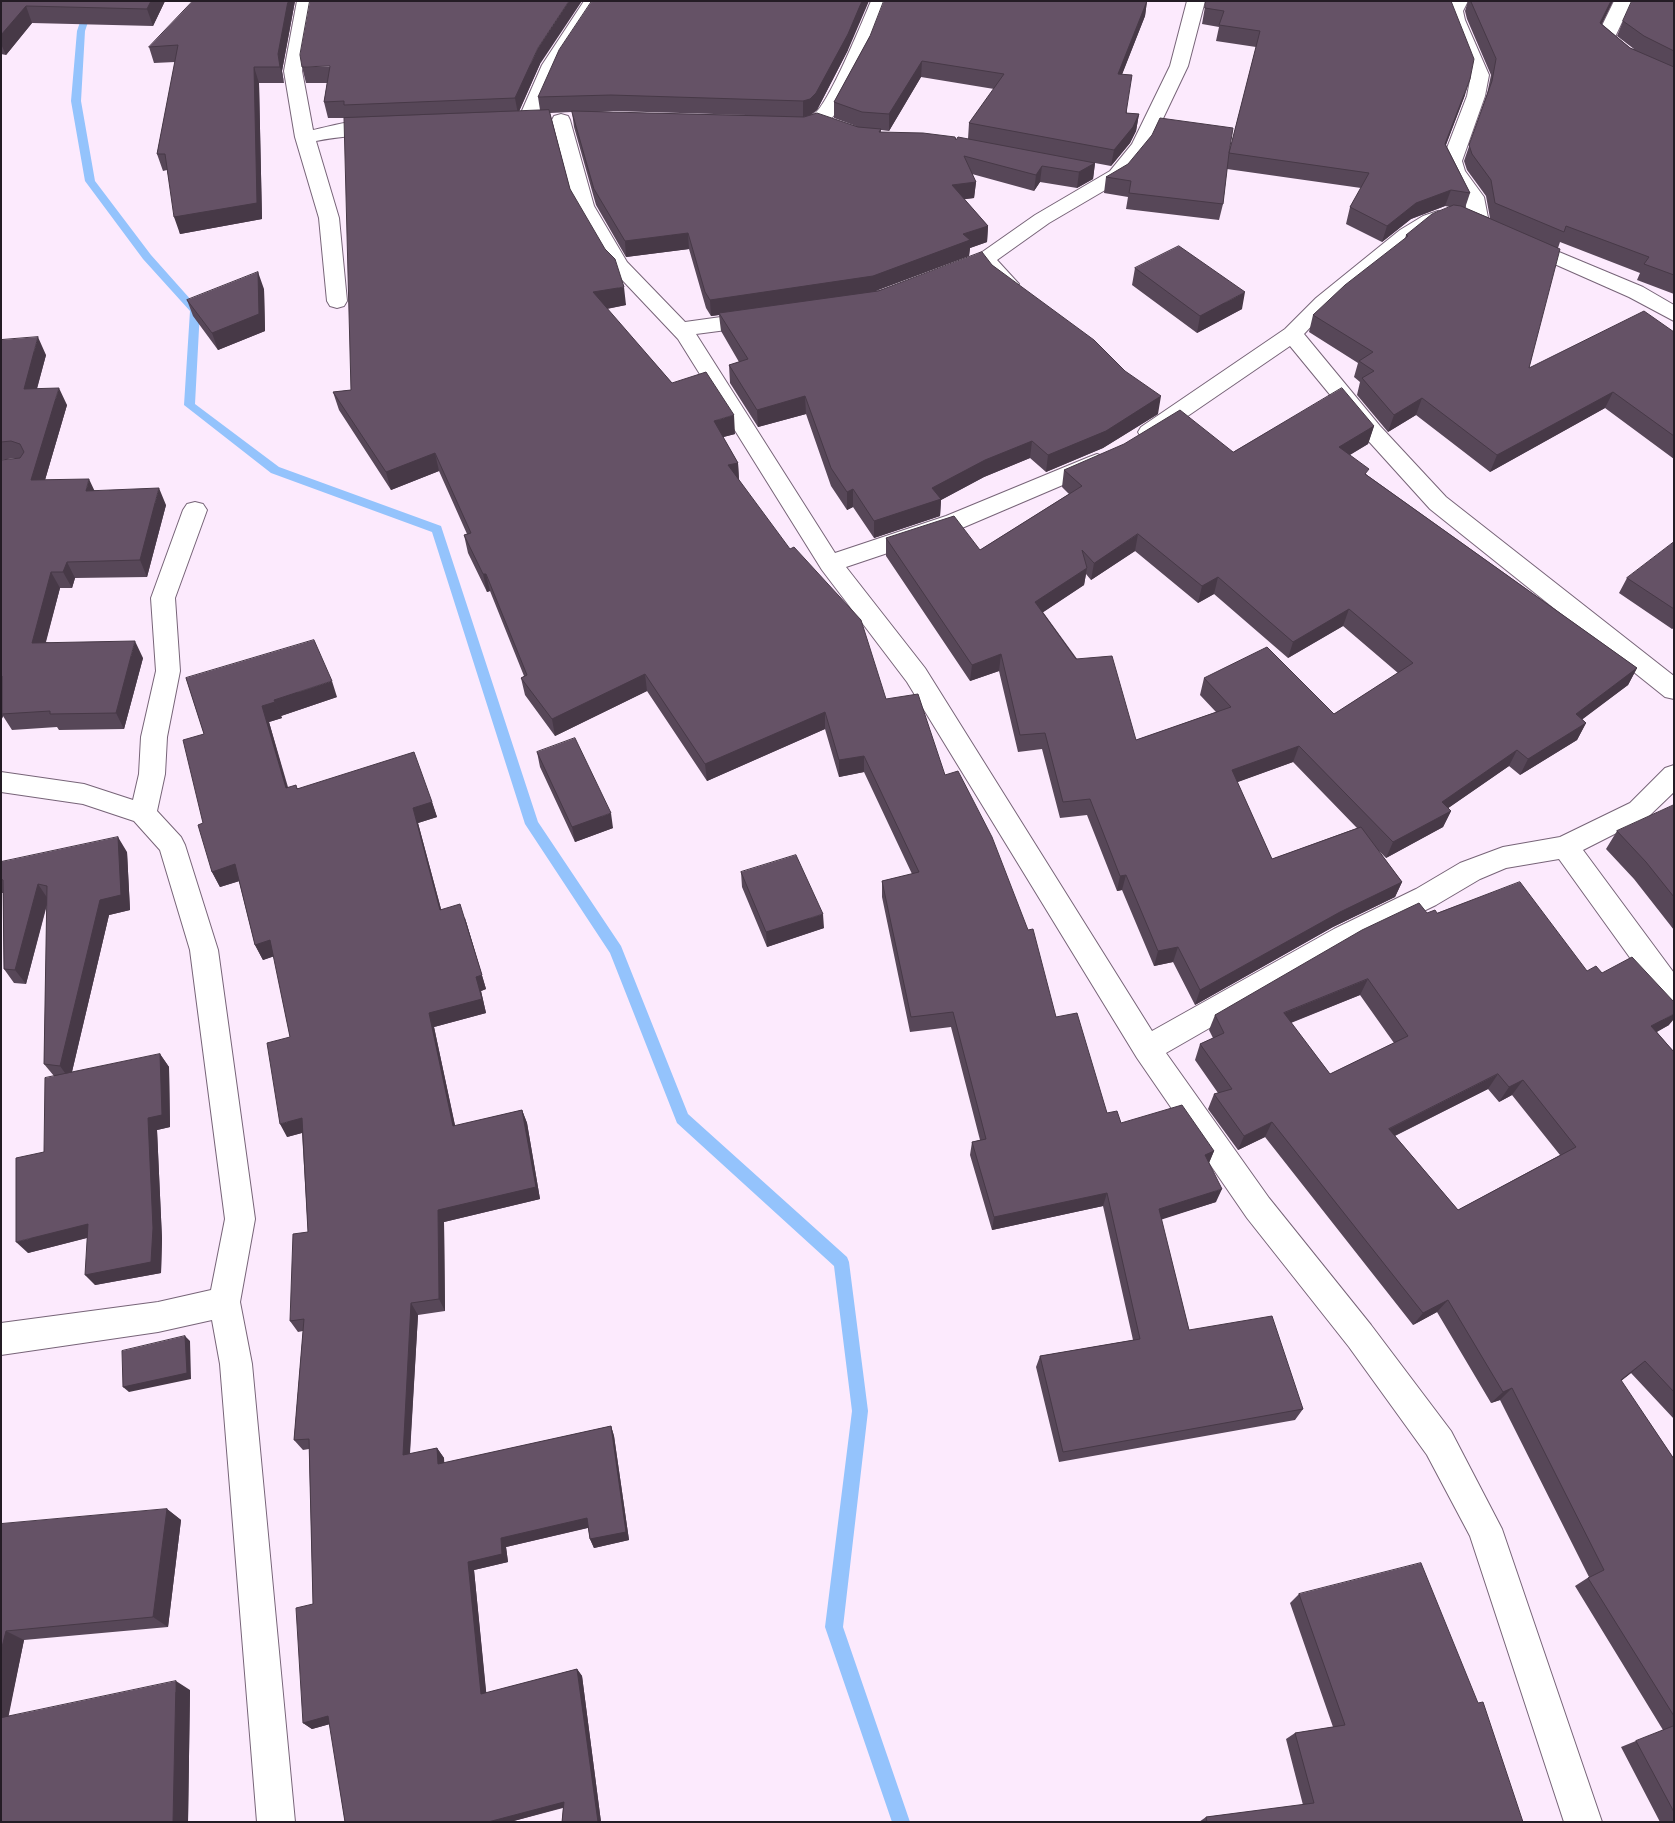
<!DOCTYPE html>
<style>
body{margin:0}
#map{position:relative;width:1675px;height:1823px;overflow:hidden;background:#fceafd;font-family:Arial,sans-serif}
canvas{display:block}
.frame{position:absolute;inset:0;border:2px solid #241c25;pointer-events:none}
</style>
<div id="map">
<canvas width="1675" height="1823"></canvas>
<div class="frame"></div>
</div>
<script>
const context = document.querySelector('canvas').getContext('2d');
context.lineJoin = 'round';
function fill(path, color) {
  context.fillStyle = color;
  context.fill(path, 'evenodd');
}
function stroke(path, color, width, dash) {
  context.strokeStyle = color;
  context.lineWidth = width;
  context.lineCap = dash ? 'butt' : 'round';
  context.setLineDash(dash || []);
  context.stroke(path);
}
fill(new Path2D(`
 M87 1H95L85 31 81 101 95 181 151 255 200 310 195 404 279 467 441 526 538 822 621 946 688 1114 847 1257 849 1262 868 1411 843 1627 910 1822H892L825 1627 852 1411 834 1266 677 1123 610 953 525 824 432 532 271 473 184 405 190 311 143 259 85 181 71 101 77 31Z`), '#94c3fc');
const minor = new Path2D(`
 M297 1H315L302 71 313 130C336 125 365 116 388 122L390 126 388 130C364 136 339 136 316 141L339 218 347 301 344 306 337 308 330 306 327 301 319 218 295 137 284 71Z
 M584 1H602L560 65 535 122 533 126H519L517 122 542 65Z
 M871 1H889L868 51 835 114C825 129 801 133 784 129L782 125 784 121C794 118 805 120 814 114 829 104 862 22 871 1Z
 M1187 1H1205L1188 66 1148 150 1124 179 1049 223 997 260 1019 284 1016 289C999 293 984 272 975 259L978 255 1035 215 1110 171 1132 144 1170 66Z
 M1450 1H1468L1463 11 1465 20 1489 75 1485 96 1462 161 1465 171 1484 197 1489 223 1486 227 1479 229 1472 227C1466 219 1467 209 1465 200 1461 186 1447 176 1442 161L1467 96 1471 75 1447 20 1445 11Z
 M1614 1H1632L1615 37 1637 54 1674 73V86L1625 62 1599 42 1596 38Z
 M561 114 568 116 570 120 594 206 627 262 685 322 757 312 764 314 768 319 764 324 757 326 696 334 835 553 946 516 1089 457 1097 454 1105 457 1108 462 1105 467 962 528 846 567 925 668 1152 1031 1334 929 1416 889 1460 863 1503 847 1560 837 1630 803 1665 768 1674 765V792L1648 817 1583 850 1674 973V1008L1664 1005 1559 859 1506 868 1480 879 1436 905 1354 945 1166 1053 1269 1198 1371 1325 1451 1431 1502 1529 1602 1822H1564L1470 1536 1427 1455 1349 1347 1247 1218 1137 1058 907 682 822 570 678 339 609 266 574 206 552 120 554 116Z
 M1438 211 1445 213 1448 217C1443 225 1422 232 1412 239 1375 268 1335 299 1304 334L1380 426 1446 497 1674 676V699L1665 697 1430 509 1364 436 1290 346 1157 437 1149 439 1141 437 1138 432 1141 427 1285 329 1316 298 1400 230 1423 216Z
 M1523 237 1643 287 1674 305V321L1629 297 1516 247 1513 243 1516 239Z
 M195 502 203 504 207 510 175 598 180 671 167 737 165 774 157 811 181 837 185 845 218 950 255 1219 240 1302 252 1364 295 1822H257L220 1364 212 1320 158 1332 1 1355V1323L158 1302 211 1290 225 1219 190 950 160 850 134 821 83 804 1 792V772L84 784 133 800 139 774 141 737 156 671 151 598 183 510 187 504Z`);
stroke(minor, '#776478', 2);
fill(minor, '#fff');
fill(new Path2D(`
 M1 1H165L153 26 32 23 6 55 1 54Z
 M295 1 282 71 284 83H259L262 219 180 234 167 170 163 171 157 154 175 62 154 63 149 47Z
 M1147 1 1145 16 1122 74 1127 113 1139 114 1136 131 1130 143 1111 166 1095 163 1093 179 1077 188 1040 182 1034 191 972 174 976 182 974 198 964 199 988 226 987 242 970 248 969 256 875 291 992 265 1158 414 1103 448 1046 472 1030 458 984 477 941 500 940 516 874 538 853 507 847 510 831 486 806 414 758 427 730 383 729 365 739 362 721 331 719 315 711 316 706 308 689 249 626 257 596 205 574 127 572 112 550 113 570 189 626 305 607 309 672 383 735 434 723 437 738 463 739 480 886 699 945 775 1056 1017 1107 1113 1121 1123 1214 1151 1209 1163 1216 1202 1161 1219 1189 1330 1303 1409 1295 1420 1059 1462 1036 1367 1040 1356 1133 1340 1103 1206 992 1230 970 1155 972 1142 980 1140 951 1027 910 1032 882 897V881L912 874 864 772 839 777 825 729 707 781 647 691 555 736 525 695 521 678 524 676 490 591 487 592 468 553 464 535 467 534 439 471 391 490 339 410 333 392 351 390 347 118H328L324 102 327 83H306L302 67 540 64 519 111 540 110 538 97 848 50 817 110 811 115 856 126 834 118V102L870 36ZM921 77 994 89 969 123 968 139 956 140 881 132V130L889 131ZM613 111 748 115 598 112Z
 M1206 1 1465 95 1446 145 1470 193 1465 208 1490 218 1486 196 1467 170 1464 161 1487 94 1491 75 1467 19 1465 11 1468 1H1613L1602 24 1630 48 1634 49 1617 36 1623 21 1674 1V294L1637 280 1640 273 1560 242 1558 248 1529 368 1674 332V459L1605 408 1490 472 1416 415 1388 432 1357 395 1360 382 1354 377 1358 363 1309 332 1313 315 1405 239 1406 235 1450 207 1445 206 1411 219 1382 242 1346 224 1350 207 1361 188 1227 169 1223 204 1219 220 1126 209 1128 197 1104 193 1106 177 1229 153 1256 47 1216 41 1219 27 1202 24Z
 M1135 268 1242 309 1197 333 1132 285Z
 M264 289 265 331 218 350 193 316 187 300Z
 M1 340 46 355 37 389 67 405 45 480 166 505 147 577 75 578 72 588H60L46 642 143 658 124 729 59 730 57 727 12 730 3 716 1 721 15 458 1 460Z
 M1374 426 1368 444 1350 455 1367 475 1637 668 1628 685 1582 719 1586 723 1577 740 1520 775 1509 766 1448 808 1451 811 1443 827 1386 858 1378 850 1402 882 1395 897 1333 927 1195 1005 1173 962 1154 966 1122 890 1117 891 1087 815 1060 818 1042 749 1018 752 999 671 970 681 886 556V538L980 550 1069 494 1062 487 1064 470 1233 452ZM1135 551 1198 603 1214 594 1288 658 1343 626 1398 673 1334 714 1204 678 1200 695 1216 712 1136 740 1043 612 1084 585 1086 574 1091 580ZM1293 762 1357 828 1272 859 1237 782Z
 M1674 542V628L1672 629 1619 593 1627 578Z
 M186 678 337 697 281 716 282 718 269 722 288 787 432 802 437 817 418 823 441 909 465 918 486 989 481 991 486 1013 434 1027 455 1126 522 1110 527 1123 540 1199 444 1222 445 1311 418 1315 410 1454 437 1448 444 1458V1463L611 1426 614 1436 629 1540 594 1548 590 1539 588 1528 506 1547 508 1562 474 1570 486 1693 577 1669 582 1676 601 1822H562L563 1808 510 1822H345L330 1724 312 1729 303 1723 313 1604 309 1449 303 1450 294 1440 303 1331 298 1332 290 1321 308 1232 302 1133 287 1137 290 1037 274 956 263 960 255 945 239 881 220 887 212 872 203 823 204 734Z
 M537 752 613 828 575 842 540 767Z
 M1674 805V930L1634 879 1606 849 1617 831Z
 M127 852 130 910 109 915 72 1072 160 1054 169 1067 170 1127 157 1130 162 1239 161 1273 95 1285 87 1238 28 1253 44 1152 54 1076 44 1064 47 905 26 984 14 983 4 969 3 893H1V862Z
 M741 872 824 928 767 947 742 887Z
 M1427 913H1437L1587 971 1602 973 1669 1025 1657 1032 1674 1052V1419L1631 1373 1621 1381 1674 1459V1822H1660L1621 1747 1663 1730 1575 1586 1589 1577 1500 1400 1491 1403 1437 1312 1413 1325 1265 1137 1238 1150 1208 1109 1214 1094 1218 1093 1195 1060 1200 1044 1213 1038 1209 1030 1215 1015ZM1360 995 1394 1043 1330 1074 1291 1023ZM1488 1089 1499 1102 1512 1095 1560 1155 1458 1210 1395 1136Z
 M167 1509 181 1520 168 1627 24 1640 8 1716 190 1690 188 1822H1V1524Z
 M1299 1594 1523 1822H1199L1206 1817 1303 1805 1286 1739 1295 1733 1333 1727 1290 1603Z`), '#574758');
fill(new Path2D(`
 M151 1H165L153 26 147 9Z
 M288 1H295L282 71 284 83 280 67 278 54Z
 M569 1H582L540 64 518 114 515 98 538 48Z
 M862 1H869L848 50 817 110 810 115 803 117V101Z
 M1147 1 1145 16 1116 90 1118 74Z
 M1611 1H1613L1594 39 1600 23Z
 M26 6 32 23 6 55 1 44V35Z
 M922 61 921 77 889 131V114Z
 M254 67 259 83 262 219 180 234 174 217Z
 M1470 79 1465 95 1440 160 1445 144Z
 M1139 114 1136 131 1130 143 1111 166 1114 150Z
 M1095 163 1093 179 1077 188 1079 172Z
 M1042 166 1040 182 1034 191 1036 175Z
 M976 182 974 198 951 201 952 185Z
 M1451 190 1445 206 1411 219 1382 242 1387 226 1416 203Z
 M988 226 987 242 970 248 969 256 873 292 719 313V315L711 316 710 300 963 234Z
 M688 233 689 249 626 257 625 241Z
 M258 272 264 289 265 331 218 350 212 333Z
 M624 287 626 305 595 311 593 292Z
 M1245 292 1242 309 1197 333 1200 316Z
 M38 337 46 355 32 406 24 389Z
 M59 388 67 405 40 497 31 480Z
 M1613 392 1605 408 1490 472 1497 455Z
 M805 396 806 414 758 427 757 410Z
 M1161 396 1158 414 1103 448 1046 472 1048 455Z
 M1422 398 1416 415 1388 432 1394 415Z
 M734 415 735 434 716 439 714 421Z
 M1374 426 1368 444 1334 464 1339 447Z
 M1032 441 1030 458 984 477 941 500 940 516 874 538V521L932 488 985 460Z
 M435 453 439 471 391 490 386 472Z
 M738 463 739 481 728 465Z
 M89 479 97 496 86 491Z
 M159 488 166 505 147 577 140 560Z
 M853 489V507L847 510V492Z
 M1138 534 1135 551 1091 580 1094 563Z
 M67 562 75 578 72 588 63 572Z
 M1087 568 1084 585 1033 619 1035 602Z
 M51 572 60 588 41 659 32 643Z
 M483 574H486L490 591 487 592Z
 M1218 577 1214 594 1198 603 1202 586Z
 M1349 609 1343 626 1288 658 1293 642Z
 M135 641 143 658 124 729 116 713Z
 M1001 654 999 671 970 681 972 665Z
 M1637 668 1628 685 1567 731 1576 714Z
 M645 674 647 691 555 736 552 719Z
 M1 677 11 692 2 714 3 716 1 721Z
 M332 681 337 697 281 716 274 700Z
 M275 702 282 718 269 722 292 804 286 788 262 706Z
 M825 712V729L707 781 705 764Z
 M1586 723 1577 740 1520 775 1528 759Z
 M1299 746 1293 762 1227 786 1232 770Z
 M1517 750 1509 766 1434 818 1442 802Z
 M864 756V772L839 777V760Z
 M432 802 437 817 418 823 445 924 440 910 413 808Z
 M1451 811 1443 827 1386 858 1393 842Z
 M611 813 613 828 575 842 572 827Z
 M118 837 127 852 130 910 109 915 70 1080 60 1066 100 900Z
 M235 864 243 880 220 887 212 872Z
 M1126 875 1122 890 1117 891 1120 876Z
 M1402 882 1395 897 1333 927 1195 1005 1200 990 1340 912Z
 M38 884 48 899 26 984 15 970Z
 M823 914 824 928 767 947 766 932Z
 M465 918 486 989 481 991 486 1013 434 1027 458 1139 453 1126 429 1013 476 977Z
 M270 940 278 955 263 960 255 945Z
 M1178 947 1173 962 1154 966 1158 951Z
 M1368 979 1360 995 1277 1028 1284 1013Z
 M1674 1014V1019L1669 1025 1639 1041 1651 1026Z
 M160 1054 169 1067 170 1127 157 1130 162 1239 161 1273 95 1285 85 1275 148 1118Z
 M1498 1074 1488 1089 1380 1143 1389 1129Z
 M1523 1080 1512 1095 1499 1102 1509 1087Z
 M522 1110 527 1123 540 1199 444 1222 445 1311 439 1299 438 1210Z
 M302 1118 309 1131 287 1137 280 1124Z
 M1272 1122 1265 1137 1238 1150 1244 1136Z
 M1214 1151 1208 1165 1205 1155Z
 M1222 1189 1216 1202 1154 1222 1159 1209Z
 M1107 1193 1103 1206 992 1230 994 1217Z
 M88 1224 98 1235 28 1253 16 1242Z
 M1448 1300 1437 1312 1413 1325 1423 1313Z
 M411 1303 418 1315 409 1465 403 1455Z
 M185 1336 190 1341 191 1379 129 1392 123 1387Z
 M1645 1361 1631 1373 1608 1391 1621 1380Z
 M1512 1388 1500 1400 1491 1403 1503 1392Z
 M611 1426 614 1436 629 1540 594 1548 590 1539Z
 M437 1448 444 1458 445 1473 438 1464Z
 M167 1509 181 1520 168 1627 153 1617Z
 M587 1518 591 1527 506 1547 508 1562 474 1570 487 1700 481 1694 468 1562 501 1538Z
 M6 1631 24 1640 6 1729 1 1727V1651Z
 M577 1669 582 1676 601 1822H598Z
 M176 1681 190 1690 188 1822H173Z
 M328 1716 337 1722 312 1729 303 1723Z
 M564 1802 568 1806 510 1822H488Z`), '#473947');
const building = new Path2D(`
 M1 1H151L147 9 26 6 1 35Z
 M193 1H288L278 54 280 67H254L257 203 174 217 165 154H157L178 45 149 47Z
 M310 1H569L538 48 515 98 344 105V101L324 102 330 66 302 67 300 55Z
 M592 1H862L848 34 816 93 810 99 803 101 611 95 538 97 559 50Z
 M884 1H1147L1118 74 1132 75 1126 113 1139 114 1133 127 1114 150 969 123 1004 74 922 61 889 114 862 112 834 102 870 36Z
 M1206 1H1451L1474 59 1470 79 1445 144 1470 193 1451 190 1416 203 1387 226 1350 207 1369 173 1229 153 1223 204 1129 193 1131 181 1106 177 1128 164 1152 135 1160 118 1233 128 1229 153 1260 31 1219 25 1224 11 1205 8Z
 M1471 1H1611L1600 23 1630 48 1674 67V275L1644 264 1649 257 1566 226 1564 232 1495 203 1491 180 1472 154 1469 145 1492 81 1496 59Z
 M1632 1H1674V51L1644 36 1623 21Z
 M549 110 570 189 605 249 615 259 624 287 593 292 672 383 706 372 734 415 714 421 738 463 728 465 790 549 794 547 861 620 886 699 918 694 945 775 958 771 992 837 1028 930 1033 929 1056 1017 1077 1013 1107 1113 1117 1111 1121 1123 1182 1105 1214 1151 1205 1155 1222 1189 1159 1209 1189 1330 1272 1316 1303 1409 1063 1452 1040 1356 1140 1339 1107 1193 994 1217 972 1142 986 1139 953 1012 911 1017 882 881 919 872 864 756 839 760 825 712 705 764 645 674 552 719 521 678 527 675 486 574H483L464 535 471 533 435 453 386 472 333 392 351 390 344 118Z
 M572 111 804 117 817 113 858 127 881 129 879 132 923 133 955 137 956 140 958 137 1095 163 1079 172 1042 166 1036 175 964 156 976 182 952 185 988 226 963 234 970 240 873 276 710 300 705 292 688 233 625 241 594 189Z
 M1454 205 1461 206 1560 249 1529 368 1644 311 1674 332V436L1613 392 1497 455 1422 398 1394 415 1362 378 1374 371 1359 361 1373 352 1313 315 1345 285 1408 236 1406 235 1432 214Z
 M1179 246 1245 292 1200 316 1135 268Z
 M982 252 992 265 1094 340 1125 371 1161 396 1106 431 1048 455 1032 441 985 460 932 488 941 499 874 521 853 489 847 492 831 468 805 396 757 410 729 365 748 359 719 313 878 291Z
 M258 272 259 314 212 333 187 300Z
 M38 337 24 389 59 388 31 480 89 479 86 491 159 488 140 560 67 562 63 572H51L32 643 135 641 116 713 50 714V711L2 714V676L1 677V460L20 458 24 452 20 444 11 441 1 442V340Z
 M1342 388 1374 426 1339 447 1369 469 1365 474 1637 668 1576 714 1586 723 1528 759 1517 750 1442 802 1451 811 1393 842 1299 746 1232 770 1272 859 1361 827 1402 882 1340 912 1200 990 1178 947 1158 951 1126 875 1120 876 1090 799 1063 802 1045 733 1020 735 1001 654 972 665 886 538 954 516 980 550 1082 486 1064 470 1124 444 1180 410 1233 452ZM1138 534 1202 586 1218 577 1293 642 1349 609 1413 663 1334 714 1267 647 1204 678 1231 707 1136 740 1112 656 1076 659 1035 602 1087 568 1082 550 1094 563Z
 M1674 542V609L1627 578Z
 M314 640 332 681 274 700 275 702 262 706 286 788 296 785 297 789 414 752 432 802 413 808 440 910 460 904 482 975 476 977 482 999 429 1013 453 1126 522 1110 536 1187 438 1210 439 1299 411 1303 403 1455 437 1448 438 1464 611 1426 626 1532 590 1539 587 1518 501 1538 502 1554 468 1562 481 1694 577 1669 598 1822H562L564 1802 488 1822H345L328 1716 303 1723 296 1608 313 1604 309 1439 294 1440 304 1319 290 1321 293 1234 308 1232 302 1118 280 1124 267 1043 290 1037 270 940 255 945 235 864 212 872 198 825 203 823 183 740 204 734 186 678Z
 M575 738 611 813 572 827 537 752Z
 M1674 805V897L1646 862 1617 831Z
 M118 837 121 895 100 900 60 1066 44 1064 47 886 38 884 15 970 4 969 3 880 1 879V862Z
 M796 855 823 914 766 932 741 872Z
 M1520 882 1587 971 1596 966 1602 973 1632 957 1674 1002V1014L1651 1026 1674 1052V1392L1645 1361 1621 1380 1674 1459V1716L1588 1578 1604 1570 1512 1388 1503 1392 1448 1300 1423 1313 1272 1122 1244 1136 1214 1094 1232 1089 1200 1044 1224 1033 1215 1015 1362 930 1419 903 1427 913 1435 910 1437 913ZM1368 979 1408 1036 1330 1074 1284 1013ZM1498 1074 1509 1087 1523 1080 1576 1147 1458 1210 1389 1129Z
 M160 1054 162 1115 148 1118 153 1228 151 1262 85 1275 88 1224 16 1242V1158L44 1152 45 1078Z
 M185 1336 187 1373 123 1387 122 1351Z
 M167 1509 153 1617 6 1631 1 1651V1524Z
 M1421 1563 1478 1703 1483 1702 1523 1822H1207L1206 1817 1314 1803 1295 1733 1345 1725 1299 1594Z
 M176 1681 173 1822H1V1718Z
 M1674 1726V1812L1636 1741Z`);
fill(building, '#655266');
stroke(building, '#473947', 1);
</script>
